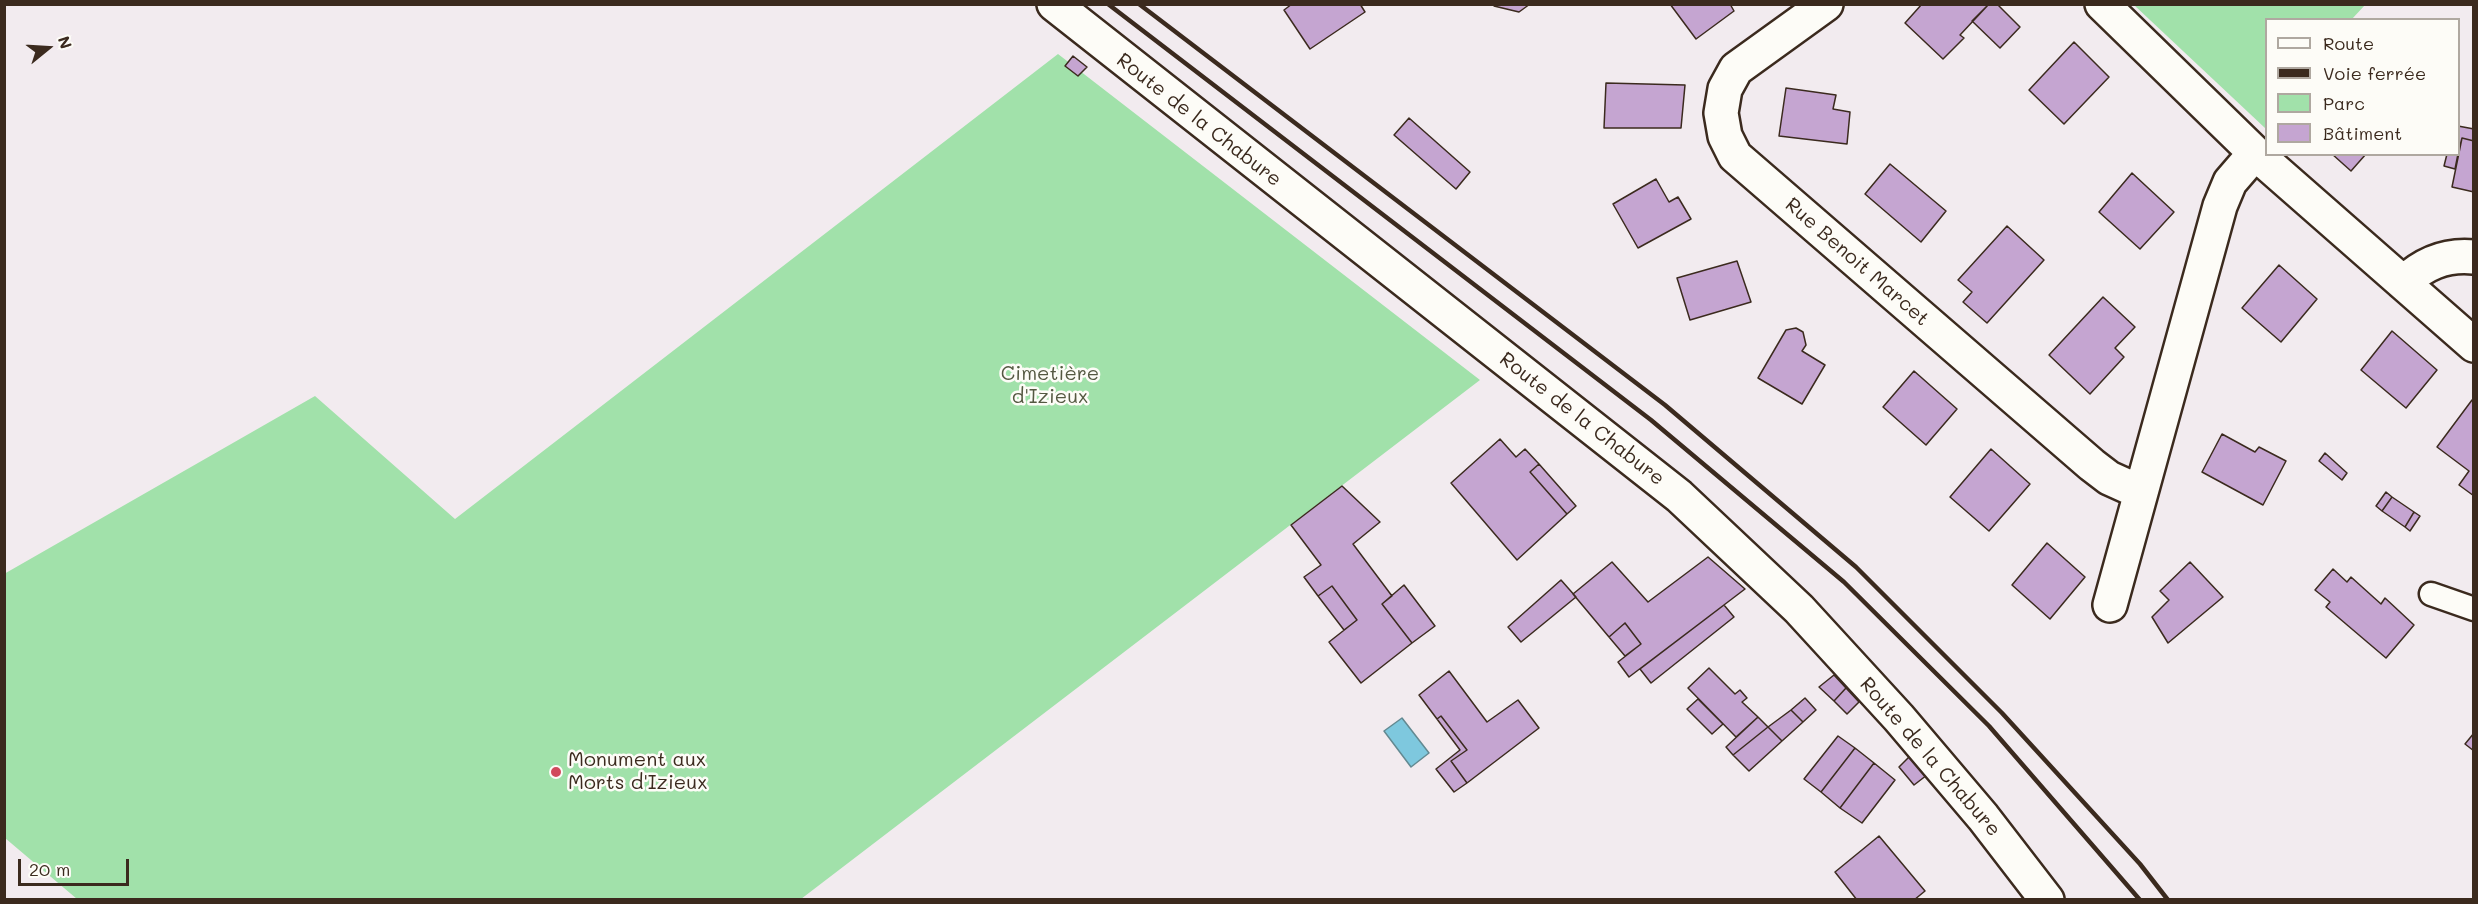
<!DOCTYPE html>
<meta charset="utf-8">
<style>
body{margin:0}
#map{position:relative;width:2478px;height:904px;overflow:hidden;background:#f2ebef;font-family:Mali,sans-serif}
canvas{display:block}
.frame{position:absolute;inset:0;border:6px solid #3b2a1e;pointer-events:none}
.legend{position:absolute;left:2265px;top:18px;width:195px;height:138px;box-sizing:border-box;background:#fdfcf7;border:2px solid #afa8a0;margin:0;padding:8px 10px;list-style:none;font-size:18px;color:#3b2a1e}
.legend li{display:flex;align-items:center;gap:12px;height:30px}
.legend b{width:30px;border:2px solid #afa8a0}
.north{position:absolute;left:18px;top:18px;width:60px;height:60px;-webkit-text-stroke:4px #fdfcf7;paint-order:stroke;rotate:72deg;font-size:16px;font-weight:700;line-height:24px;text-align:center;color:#3b2a1e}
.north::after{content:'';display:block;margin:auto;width:21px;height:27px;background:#3b2a1e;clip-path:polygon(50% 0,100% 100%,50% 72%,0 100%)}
.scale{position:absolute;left:18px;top:859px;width:111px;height:27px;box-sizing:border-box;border:3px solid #3b2a1e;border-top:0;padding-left:8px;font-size:18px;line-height:21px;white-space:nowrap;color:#3b2a1e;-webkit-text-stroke:4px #fdfcf7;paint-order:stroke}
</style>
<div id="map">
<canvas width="2478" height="904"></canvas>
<div class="frame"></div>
<ul class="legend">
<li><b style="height:8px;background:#fdfcf7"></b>Route</li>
<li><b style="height:8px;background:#3b2a1e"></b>Voie ferrée</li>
<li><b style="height:16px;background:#a1e1aa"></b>Parc</li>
<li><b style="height:16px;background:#c5a5d1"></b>Bâtiment</li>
</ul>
<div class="north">N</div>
<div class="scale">20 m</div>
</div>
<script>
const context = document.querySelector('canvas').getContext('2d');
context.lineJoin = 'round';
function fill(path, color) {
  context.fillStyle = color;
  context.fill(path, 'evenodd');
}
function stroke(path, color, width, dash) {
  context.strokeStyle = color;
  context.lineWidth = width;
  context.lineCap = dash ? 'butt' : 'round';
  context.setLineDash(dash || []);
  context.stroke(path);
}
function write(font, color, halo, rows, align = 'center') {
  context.font = font + ' Mali,sans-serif';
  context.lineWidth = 5;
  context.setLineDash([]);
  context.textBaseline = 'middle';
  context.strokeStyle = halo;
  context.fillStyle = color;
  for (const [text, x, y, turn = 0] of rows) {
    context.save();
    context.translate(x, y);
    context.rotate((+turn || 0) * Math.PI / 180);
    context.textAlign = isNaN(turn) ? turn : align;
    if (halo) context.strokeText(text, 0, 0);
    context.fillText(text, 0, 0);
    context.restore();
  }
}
fill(new Path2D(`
 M2134 5H2365L2352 19 2266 20V125L2265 128Z
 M1058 54 1480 380 801 899H77L5 838 4 574 315 396 455 519Z`), '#a1e1aa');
const water = new Path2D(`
 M1402 718 1429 753 1411 767 1384 731Z`);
fill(water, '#7ec8de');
stroke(water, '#638991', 1.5);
const building = new Path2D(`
 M1292 4H1360L1365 12 1310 49 1284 10Z
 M1496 4H1530L1519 12 1494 6Z
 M1670 4H1730L1734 11 1696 39Z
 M1922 4H1989L1960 35 1964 38 1943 59 1905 23Z
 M1989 4H1997L2020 27 2000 48 1972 21Z
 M2074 42 2109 77 2064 124 2029 90Z
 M1073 56 1087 67 1078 76 1065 66Z
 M1606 83 1685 85 1681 128H1604Z
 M1786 88 1836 95 1833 109 1850 112 1847 144 1779 136Z
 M1409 118 1470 172 1456 189 1394 135Z
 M2458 126 2474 129V141L2462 138 2458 154Z
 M2462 138 2474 141V192L2452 187Z
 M2332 154H2366L2351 171Z
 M2447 154H2458L2455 169 2444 166Z
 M1890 164 1946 211 1921 242 1865 194Z
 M2132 173 2174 212 2140 249 2099 212Z
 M1656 179 1669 202 1678 197 1691 219 1638 248 1613 204Z
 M2007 226 2044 260 1987 323 1963 302 1972 292 1958 280Z
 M1737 261 1751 302 1690 320 1677 278Z
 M2279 265 2317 299 2281 342 2242 308Z
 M2103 297 2135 327 2115 348 2124 357 2090 394 2049 355Z
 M1796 328 1803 332 1806 345 1802 351 1825 365 1802 404 1758 378 1786 330Z
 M2392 331 2437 370 2406 408 2361 370Z
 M1914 371 1957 409 1926 445 1883 407Z
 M2472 400 2474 401V496L2459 485 2469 471 2437 447Z
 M2222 434 2255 452 2259 447 2286 461 2263 505 2202 472Z
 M1500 439 1516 457 1525 449 1539 464 1530 472 1567 514 1517 560 1451 483Z
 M1991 449 2030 484 1989 531 1950 497Z
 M2325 453 2347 473 2342 480 2319 461Z
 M1539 464 1576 506 1567 514 1530 472Z
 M1342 486 1380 522 1353 544 1392 596 1382 604 1412 643 1361 683 1329 642 1357 620 1332 586 1318 596 1304 577 1321 565 1291 525Z
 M2386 492 2392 497 2382 511 2376 506Z
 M2392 497 2414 512 2405 527 2382 511Z
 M2414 512 2420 516 2410 531 2405 527Z
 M2047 543 2085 577 2050 619 2012 585Z
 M1708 557 1745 589 1629 677 1618 662 1641 644 1625 623 1609 637 1573 594 1612 562 1648 602Z
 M2190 562 2223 597 2168 643 2152 617 2169 600 2160 591Z
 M2333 569 2347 582 2351 577 2381 604 2385 598 2414 625 2386 658 2326 607 2330 602 2315 590Z
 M1561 580 1576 597 1521 642 1508 627Z
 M1404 585 1435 626 1412 643 1382 604Z
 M1332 586 1357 620 1344 630 1318 596Z
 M1724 605 1734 617 1651 683 1640 669Z
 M1625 623 1641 644 1625 656 1609 637Z
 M1709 668 1735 694 1740 690 1747 698 1742 702 1758 717 1736 737 1688 688Z
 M1449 671 1487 722 1518 700 1539 728 1467 783 1451 761 1467 750 1441 716 1437 719 1419 695Z
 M1834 675 1846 688 1834 701 1819 687Z
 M1846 688 1859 702 1847 714 1834 701Z
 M1805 698 1816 710 1803 722 1791 710Z
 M1698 699 1723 724 1712 734 1687 709Z
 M1791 710 1803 722 1782 741 1768 727Z
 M1441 716 1467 750 1451 761 1467 783 1454 792 1436 769 1460 750 1437 719Z
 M1758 717 1768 727 1733 755 1726 747Z
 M1768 727 1782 741 1749 771 1733 755Z
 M2474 733V751L2465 744Z
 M1838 736 1855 748 1821 792 1804 779Z
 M1855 748 1874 763 1840 808 1821 792Z
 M1911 755 1927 775 1914 785 1899 767Z
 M1874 763 1895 780 1862 823 1840 808Z
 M1879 836 1925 891 1914 900H1857L1835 872Z`);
fill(building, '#c5a5d1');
stroke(building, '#3b2a1e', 1.5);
const lane = new Path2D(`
 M2431 594 2474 609`);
const street = new Path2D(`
 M1826 4 1736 69 1725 89 1721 113 1725 136 1735 156 2092 465 2109 478 2140 492
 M2102 4 2255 153 2474 345
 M2403 283C2423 264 2445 254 2474 257
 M2110 605 2220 206 2230 182 2255 153`);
const secondary = new Path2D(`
 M1054 4 1679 496 1799 609 1899 718 1983 817 2047 900`);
stroke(lane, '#3b2a1e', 27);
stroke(street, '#3b2a1e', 38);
stroke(secondary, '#3b2a1e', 38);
stroke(lane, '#fdfcf7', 22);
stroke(street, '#fdfcf7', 33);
stroke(secondary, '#fdfcf7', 33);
stroke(new Path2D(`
 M1108 4 1651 420 1844 582 1989 726 2140 900
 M1139 4 1665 405 1856 567 2002 713 2140 864 2168 900`), '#3b2a1e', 4.5);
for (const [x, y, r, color] of [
 [556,772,6,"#d1495b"]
]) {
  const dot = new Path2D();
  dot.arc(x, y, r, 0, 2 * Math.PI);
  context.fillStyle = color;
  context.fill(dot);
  stroke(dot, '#fdfcf7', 2);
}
write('20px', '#3b2a1e', '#fdfcf7', [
 ["Route de la Chabure",1199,120,38],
 ["Rue Benoit Marcet",1857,262,41],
 ["Route de la Chabure",1582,419,38],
 ["Route de la Chabure",1930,757,49]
]);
write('20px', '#545841', '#fdfcf7', [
 ["Cimetière",1050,374],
 ["d'Izieux",1050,397]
]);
write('20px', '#3b2a1e', '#fdfcf7', [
 ["Monument aux",568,760],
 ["Morts d'Izieux",568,783]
], 'left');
</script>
